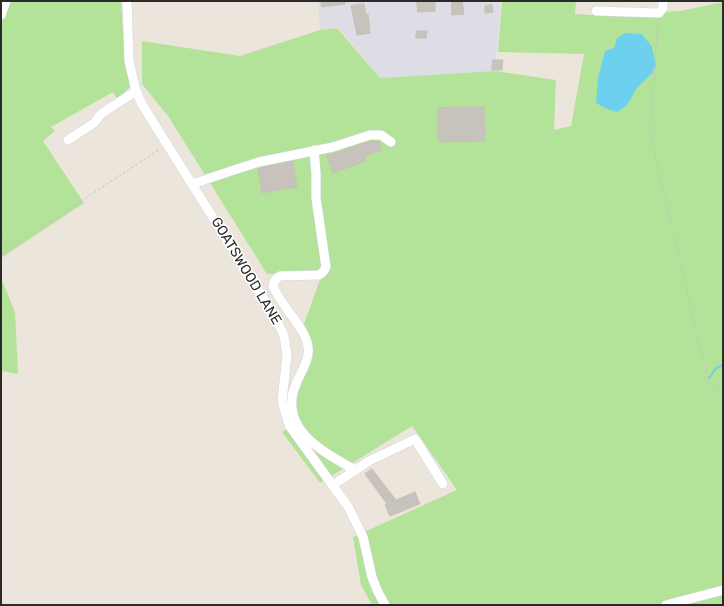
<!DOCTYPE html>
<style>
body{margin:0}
#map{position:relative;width:724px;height:606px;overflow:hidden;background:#ece5dc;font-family:Rubik,sans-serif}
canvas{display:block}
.frame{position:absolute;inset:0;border:2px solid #2a2a2a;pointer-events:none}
</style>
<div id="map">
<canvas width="724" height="606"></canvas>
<div class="frame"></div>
</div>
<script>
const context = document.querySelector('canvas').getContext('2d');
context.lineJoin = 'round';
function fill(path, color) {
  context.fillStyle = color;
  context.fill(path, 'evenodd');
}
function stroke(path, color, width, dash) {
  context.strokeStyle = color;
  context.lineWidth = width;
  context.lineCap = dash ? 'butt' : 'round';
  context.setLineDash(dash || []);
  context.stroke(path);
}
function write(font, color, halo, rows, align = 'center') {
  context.font = font + ' Rubik,sans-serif';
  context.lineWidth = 3;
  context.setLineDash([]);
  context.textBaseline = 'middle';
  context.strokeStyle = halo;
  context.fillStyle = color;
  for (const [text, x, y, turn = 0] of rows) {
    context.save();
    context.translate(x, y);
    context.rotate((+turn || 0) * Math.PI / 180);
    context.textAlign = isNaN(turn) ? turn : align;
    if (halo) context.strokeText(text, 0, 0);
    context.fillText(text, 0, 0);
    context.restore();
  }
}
fill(new Path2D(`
 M318 1H501L495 71 380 78 338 27 320 30Z`), '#dedce4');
fill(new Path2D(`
 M8 1H106L121 2 125 58 130 87 117 99 113 92 51 127 55 131 43 141 84 203 1 258V20Z
 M502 1H576L575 14 591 15 681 11 723 2V605H372L361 585 353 537 457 490 412 426 320 483 282 432 299 421 295 391 309 366 313 349 303 327 323 271 267 274 168 116 142 84V41L240 56 320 30 337 28 380 78 495 71 556 80 554 130 571 126 584 54 498 52Z
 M1 278 15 312 18 374 1 371Z`), '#b3e398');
fill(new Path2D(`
 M625 33 642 34 652 47 656 65 652 73 636 89 631 99 625 107 617 112 607 109 596 103 598 78 605 51 614 48 617 38Z`), '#6ed0ef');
stroke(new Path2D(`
 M709 378 716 368 723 365`), '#6ed0ef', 2);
const building = new Path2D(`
 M321 1H345V4L322 7Z
 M417 1H435V11L418 12Z
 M452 1H462L464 14 452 15Z
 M364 4 366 15 368 14 370 33 357 35 351 6Z
 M492 5 493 12 485 13V6Z
 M417 31H427L426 38H416Z
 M493 60H503L502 70H492Z
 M484 107 485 141 438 142V108Z
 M371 141H378L382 150 364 156 366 161 333 173 327 156Z
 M293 161 297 187 262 193 258 169Z
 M372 469 396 500 415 492 420 504 390 516 385 505 387 504 365 474Z`);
fill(building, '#c7c2bb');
stroke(building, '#c7c1b5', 1);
const minor = new Path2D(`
 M127 1 129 61 136 91 143 106 272 312 283 333 285 342 287 355 282 401 289 425 349 508 363 537 372 577 377 590 385 605
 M596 11 659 13 663 8V1
 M1 15 6 1
 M68 140 94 123 101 114 136 91
 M314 150 316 173V198L326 267 323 272 319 275 280 276 275 280 273 286C280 305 306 328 308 347 310 360 300 373 296 384 277 428 323 452 355 470
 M193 184C215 176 237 169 259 162L333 147 370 135H381L391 142
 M333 485 369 461 415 439 443 484
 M666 605 723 590`);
stroke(minor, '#d1d5e3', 10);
stroke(new Path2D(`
 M658 22 650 133 709 386 723 392
 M1 236 10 248 160 149
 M1 254 9 249`), '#c3c3c3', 1, [3, 2]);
stroke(minor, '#fff', 9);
write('14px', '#2a2a2a', '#fff', [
 ["GOATSWOOD LANE",246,271,59]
]);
</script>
